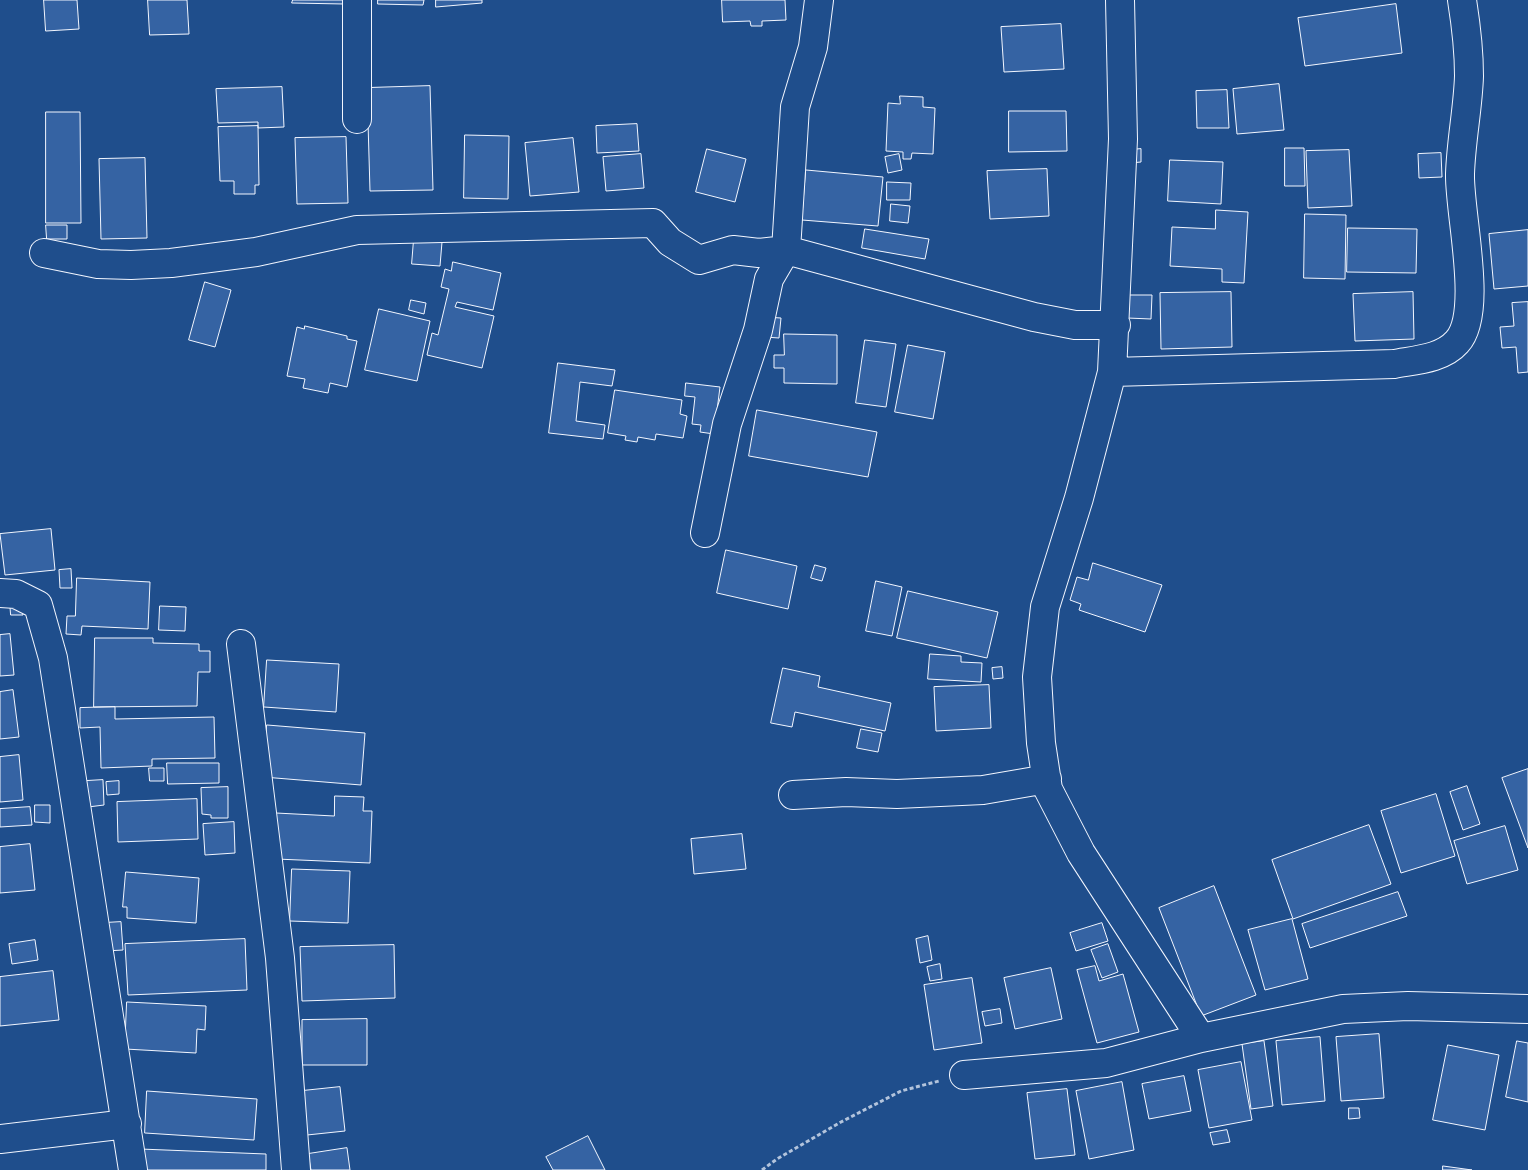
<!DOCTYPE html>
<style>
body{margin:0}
canvas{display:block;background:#1f4e8c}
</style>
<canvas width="1528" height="1170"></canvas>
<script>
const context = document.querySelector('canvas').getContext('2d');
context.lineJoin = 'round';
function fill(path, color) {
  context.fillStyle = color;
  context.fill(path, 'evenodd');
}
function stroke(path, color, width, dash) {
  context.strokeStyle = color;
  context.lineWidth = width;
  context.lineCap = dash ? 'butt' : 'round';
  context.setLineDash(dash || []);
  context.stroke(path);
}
const building = new Path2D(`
 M44 0H77L79 29 46 31Z
 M148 0H187L189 34 150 35Z
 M293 0H344V4L292 3Z
 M378 0H424L423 5 378 4Z
 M436 0H482V3L436 7Z
 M722 0H785L786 20 762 21V26H751L750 21 723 22Z
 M1396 4 1402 53 1305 66 1298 18Z
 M1061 24 1064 69 1004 72 1001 27Z
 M1279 84 1284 130 1237 134 1233 89Z
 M430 86 433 190 370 191 367 88Z
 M282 87 284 127 258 128V122L218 123 216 89Z
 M1227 90 1229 128H1197L1196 91Z
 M900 96 923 97V107L935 108 933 154 912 153 911 159H903V152L886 151 888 103 900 104Z
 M1009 111H1066L1067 151 1009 152Z
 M46 112H80L81 223H46Z
 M637 124 639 151 597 153 596 126Z
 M258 126 259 185H255V194H234V181H220L218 127Z
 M465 135 509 136 508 199 464 198Z
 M346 137 348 203 297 204 295 138Z
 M573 138 579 192 530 196 525 143Z
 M1285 148H1304L1305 186H1285Z
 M707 149 746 159 735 202 696 192Z
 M1141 149V162L1130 163V150Z
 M1349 150 1352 206 1308 208 1306 151Z
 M1441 153 1442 177 1419 178 1418 154Z
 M641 154 644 188 606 191 603 157Z
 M899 154 902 170 888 173 885 157Z
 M145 158 147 238 101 239 99 159Z
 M1170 160 1223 162 1221 204 1168 201Z
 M1047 169 1049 216 990 219 987 171Z
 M806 170 883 177 878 226 802 220Z
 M887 182 911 183 910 200H887Z
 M891 204 910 206 908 223 890 221Z
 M1216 210 1248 212 1244 283 1222 282V269L1170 266 1172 227 1215 229Z
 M1305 214 1346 215 1345 279 1304 278Z
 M46 225H67V239H47Z
 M1348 228 1417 229 1416 273 1347 272Z
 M865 229 929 239 925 259 862 248Z
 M1528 230V286L1494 289 1489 234Z
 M414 239 442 242 440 266 412 264Z
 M453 262 501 273 493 310 457 302 455 307 494 316 482 368 427 355 432 333 438 335 449 289 441 287 445 269 451 271Z
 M205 282 231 290 215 347 189 340Z
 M1231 292 1232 347 1161 349 1160 293Z
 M1413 292 1414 339 1355 341 1353 294Z
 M1128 295H1152L1151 319 1127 318Z
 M411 300 426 303 424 314 409 310Z
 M1528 302V372L1518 373 1516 347 1502 348 1500 327 1514 326 1512 303Z
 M379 309 430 321 417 381 365 370Z
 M765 317 781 318 779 338 764 337Z
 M305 326 347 336V339L357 341 347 387 330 383 328 393 303 388 305 379 287 376 297 327 304 329Z
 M784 334 837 335V384L784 383V368H774V355H784Z
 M865 340 896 344 886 407 856 403Z
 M908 345 945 352 933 419 895 412Z
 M558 363 615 370 612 386 580 382 576 421 605 425 603 439 549 433Z
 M686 383 720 387 714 434 700 432 701 425 692 424 695 397 685 396Z
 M615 390 682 400 680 414 687 416 683 438 656 434 655 440 638 437 637 442 625 440 626 436 608 433Z
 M757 410 877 432 868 477 749 456Z
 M51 529 55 570 5 575 0 534Z
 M726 550 797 566 788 609 717 593Z
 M1093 563 1162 585 1145 632 1079 610 1081 604 1070 600 1077 577 1088 580Z
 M815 565 826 568 822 581 811 578Z
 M71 569 72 588H60L59 570Z
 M77 578 150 582 148 629 82 626 81 635 66 634 67 616H75Z
 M876 581 902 587 892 636 866 631Z
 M908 591 998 612 987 658 897 638Z
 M10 602H22L23 615H11Z
 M160 606 186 607 185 631 159 630Z
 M10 634 14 675 0 676V635Z
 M95 638H153V643L199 644V651H210V672H198L197 706 94 707Z
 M930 654 961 656V662L982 663 981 682 928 679Z
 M267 660 339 664 336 712 264 707Z
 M1002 667 1003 678 993 679 992 668Z
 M783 668 820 676 818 687 891 703 885 731 795 712 792 727 771 723Z
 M989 685 991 728 936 731 934 687Z
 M13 690 19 737 0 739V692Z
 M115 707V719L214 717 215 758 152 759V766L101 768 100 727 80 728V708Z
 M267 725 365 733 361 785 263 777Z
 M861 729 882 733 878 752 857 748Z
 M19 755 23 800 0 802V757Z
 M167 763H219V783L168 784Z
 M149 768H164V781H150Z
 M1528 769V848L1502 778Z
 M103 780 104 805 88 807 86 781Z
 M119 781V794L107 795 106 782Z
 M1467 786 1480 824 1463 830 1450 792Z
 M228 787V818H211V815L202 814 201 788Z
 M1436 794 1455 856 1401 873 1381 811Z
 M335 796 364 797 363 811H372L370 863 276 859V813L334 816Z
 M197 799 198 839 118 842 117 802Z
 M35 805H50V823L35 822Z
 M30 807 32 825 0 827V809Z
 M234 822 235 853 205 855 203 824Z
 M1369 825 1391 884 1293 919 1272 860Z
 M1505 826 1518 870 1467 884 1454 841Z
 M742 834 746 869 694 874 691 839Z
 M30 844 35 890 0 893V847Z
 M292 869 350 871 348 923 290 921Z
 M126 872 199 878 196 923 127 918V907H123Z
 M1214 886 1256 995 1201 1016 1159 908Z
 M1398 892 1407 916 1310 948 1302 924Z
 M1292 919 1308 979 1265 990 1248 930Z
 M121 922 123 950 106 951 104 923Z
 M1102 923 1108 941 1076 951 1070 933Z
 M928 936 932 960 920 963 916 939Z
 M245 939 247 990 128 995 125 944Z
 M35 940 38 960 12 964 9 944Z
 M1108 944 1118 972 1102 978 1091 950Z
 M394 945 395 998 302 1001 300 947Z
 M940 964 942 979 930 981 927 967Z
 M1095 966 1099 981 1123 974 1139 1032 1097 1043 1077 970Z
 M1051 968 1062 1019 1015 1029 1004 978Z
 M53 971 59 1020 0 1026V977Z
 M972 978 982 1043 934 1050 924 985Z
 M127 1002 206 1006 205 1030 197 1029 196 1053 125 1049Z
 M1000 1009 1002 1023 985 1026 982 1012Z
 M367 1019V1065H302V1020Z
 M1379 1034 1384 1098 1341 1101 1336 1037Z
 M1320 1037 1325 1101 1282 1105 1276 1041Z
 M1264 1041 1273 1106 1251 1109 1242 1044Z
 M1517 1041 1528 1043V1102L1506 1097Z
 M1448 1045 1499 1055 1485 1130 1433 1120Z
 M1241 1062 1252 1120 1209 1128 1198 1070Z
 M1184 1076 1191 1111 1149 1119 1142 1084Z
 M1122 1082 1134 1150 1089 1159 1076 1091Z
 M340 1087 345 1131 307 1135 302 1091Z
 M1067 1089 1075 1155 1035 1159 1027 1093Z
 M147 1091 257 1099 254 1140 145 1133Z
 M1349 1108H1359L1360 1118 1349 1119Z
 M1227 1130 1230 1142 1213 1145 1210 1133Z
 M588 1136 605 1170H553L546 1157Z
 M347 1148 350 1170H311L308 1154Z
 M140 1149 266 1154V1170H139Z
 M1443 1166 1472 1170H1443Z`);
fill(building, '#3563a3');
stroke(building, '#f2f6ff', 1);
const minor = new Path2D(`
 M357 0V119
 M1120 0 1123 139 1112 372 1079 498 1045 607 1037 677 1041 743 1048 789 1081 853 1201 1038
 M44 253 98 264 131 265 171 263 256 252 357 230 653 223 670 242 699 260 733 250 759 253 786 250 1034 317 1075 325H1116
 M1112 372 1394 364C1415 360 1442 359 1457 342 1484 313 1459 213 1460 174 1461 141 1468 108 1469 76 1469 50 1466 25 1462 0
 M705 533 727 424 758 330 769 279 786 250 795 107 813 47 819 0
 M0 593 16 594 38 605 53 658 133 1170
 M241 644 280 958 296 1170
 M793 795 846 792 897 794 983 790 1047 779
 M964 1075 1106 1063 1201 1038 1343 1009 1408 1006 1528 1009
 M0 1139 127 1124`);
stroke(minor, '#f2f6ff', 30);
stroke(new Path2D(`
 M762 1170 777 1159 841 1122 901 1091 939 1081`), '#b3c4dc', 3, [4, 2.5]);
stroke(minor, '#1f4e8c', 28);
</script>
